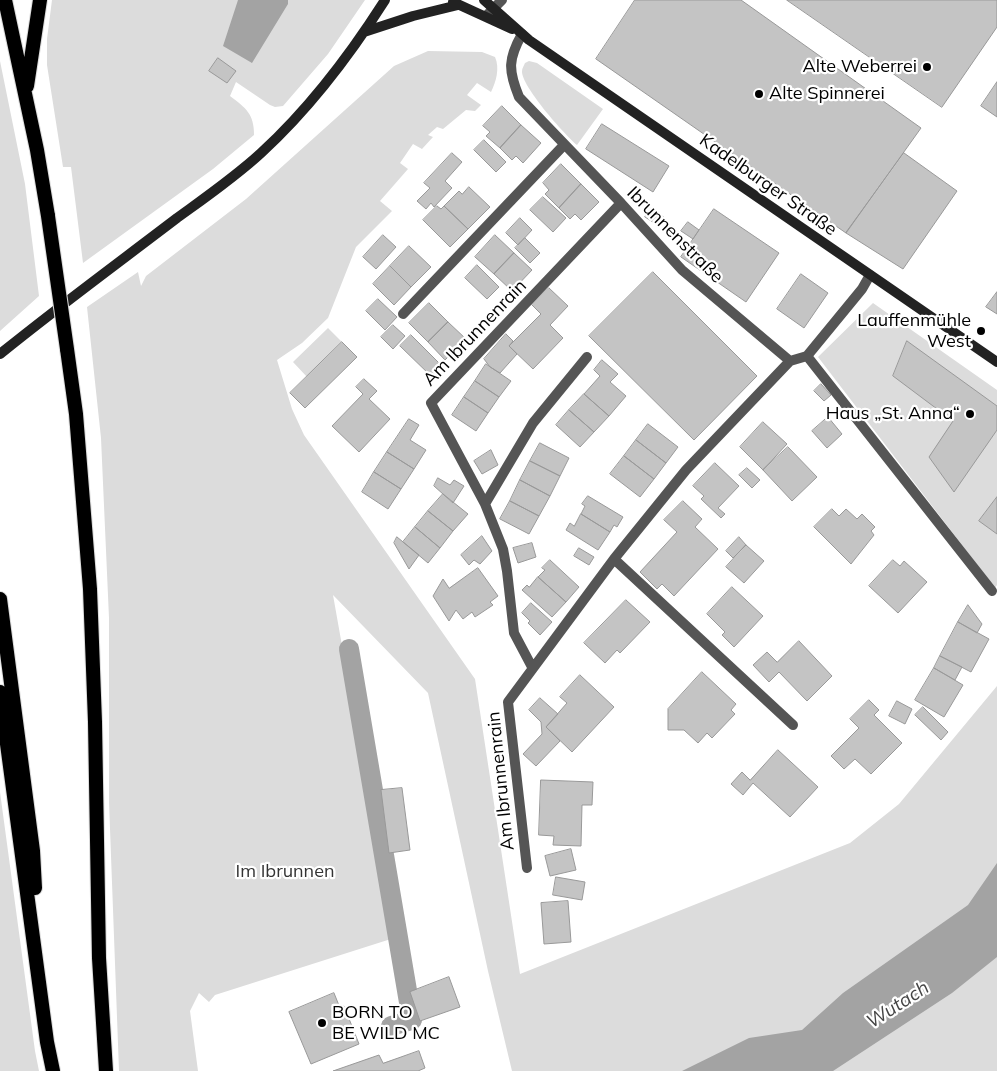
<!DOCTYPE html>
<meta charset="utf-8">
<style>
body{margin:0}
canvas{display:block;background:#fff}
</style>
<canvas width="997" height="1071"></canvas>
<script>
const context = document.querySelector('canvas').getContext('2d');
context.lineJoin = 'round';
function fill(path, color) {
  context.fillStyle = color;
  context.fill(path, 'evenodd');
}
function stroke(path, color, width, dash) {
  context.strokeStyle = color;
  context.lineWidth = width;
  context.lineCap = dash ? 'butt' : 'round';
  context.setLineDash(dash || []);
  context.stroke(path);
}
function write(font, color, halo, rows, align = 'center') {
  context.font = font + ' Mulish,sans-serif';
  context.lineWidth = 4.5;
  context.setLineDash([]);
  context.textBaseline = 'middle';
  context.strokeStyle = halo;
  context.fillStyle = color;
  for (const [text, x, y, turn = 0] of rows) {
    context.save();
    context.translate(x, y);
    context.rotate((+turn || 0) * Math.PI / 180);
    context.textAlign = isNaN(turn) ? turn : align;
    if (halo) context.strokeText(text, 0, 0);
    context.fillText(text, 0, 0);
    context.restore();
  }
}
fill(new Path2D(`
 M52 0H365L328 54 283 106 275 107 270 105 236 82 230 96C246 108 254 114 254 135L213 169 83 263 71 167H63L47 65V39Z
 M428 51 482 52 495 57C500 68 496 82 491 92L477 83 467 95 481 105 475 111 466 110 443 129 437 127 428 135 433 137 422 149 413 144 400 163 408 169 380 201 392 211 356 247 328 318 302 343 277 360 292 409 304 435 475 679 520 974 850 843 899 804 997 686V1071H512L488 971 428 693 333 595 394 938 215 995 209 1002 199 993 190 1011 198 1071H119L109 802V618L101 438 87 307 138 272 141 286 146 276 246 199 394 66Z
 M0 61 25 184 39 296 0 331Z
 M529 61 537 63 603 109 577 145C565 135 521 86 522 71 522 68 524 66 525 63Z
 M873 303 997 390V585L995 588 818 357Z
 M328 328 342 342 307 377 293 362Z
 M0 792 35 1051 39 1071H0Z`), '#dcdcdc');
fill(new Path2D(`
 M238 0H288V4L252 63 223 46Z
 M997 863V957L952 993 833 1071H682L749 1038 802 1030 843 993 968 905Z`), '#a3a3a3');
stroke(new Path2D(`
 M349 649 412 1020 391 1026`), '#a3a3a3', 20);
const building = new Path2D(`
 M635 0H741L921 128 846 233 596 59Z
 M787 0H997V27L942 107Z
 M218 58 236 71 227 83 209 71Z
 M997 82V117L981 106Z
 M502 106 521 125 500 148 486 136 490 132 483 126Z
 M602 124 669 166 653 192 586 149Z
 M521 125 541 143 523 163 516 156 512 160 500 148Z
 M484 140 506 162 496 172 474 150Z
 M452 153 462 162 445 181 452 188 434 207 431 203 426 209 417 201 430 188 424 183Z
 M904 153 957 191 903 269 846 233Z
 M561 164 581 184 559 208 545 194 549 190 543 183Z
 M581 184 599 202 581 220 575 214 570 219 559 208Z
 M469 187 490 207 468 229 444 206 459 191 462 194Z
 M543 197 566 218 553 232 530 210Z
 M437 206 441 209 444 206 468 229 450 247 423 220Z
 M651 208 665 218 659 226 645 217Z
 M714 209 779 253 746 302 681 257Z
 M520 218 532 230 518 245 506 233Z
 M688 222 699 230 693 239 681 231Z
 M383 235 396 247 376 269 363 257Z
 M495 235 514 253 494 274 475 257Z
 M525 238 540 253 530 263 515 248Z
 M409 246 431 267 411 287 390 266Z
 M514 253 532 270 512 291 494 274Z
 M477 265 499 287 487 299 465 278Z
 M390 266 411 287 394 305 373 284Z
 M653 272 757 376 694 440 589 336Z
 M801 274 828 293 804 328 777 309Z
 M549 288 568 306 550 325 563 338 533 369 509 346 541 314 532 305Z
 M997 292V314L986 307Z
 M378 299 397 317 385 330 366 311Z
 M429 303 448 322 428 342 409 323Z
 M448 322 466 339 445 360 428 342Z
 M393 325 405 336 393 349 381 337Z
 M506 334 513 341 509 346 517 354 500 373 490 367 484 359Z
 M411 335 443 367 432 377 400 346Z
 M907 341 997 406V430L954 492 929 457 953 421 893 376Z
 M342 342 357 357 305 408 290 393Z
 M602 360 618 374 610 382 626 396 609 416 584 394 600 376 594 370Z
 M486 364 511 381 499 397 475 381Z
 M364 379 377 391 369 399 390 419 359 452 332 426 363 394 356 387Z
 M475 381 499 397 488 413 464 397Z
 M821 384 831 395 824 401 814 391Z
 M584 394 609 416 594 432 569 410Z
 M464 397 488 413 476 431 452 415Z
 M569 410 594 432 580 447 556 425Z
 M828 417 842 434 827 448 812 431Z
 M409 419 419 425 410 440 426 450 414 469 387 452Z
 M763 422 787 444 763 470 740 447Z
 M648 424 678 447 666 463 636 440Z
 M636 440 666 463 654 479 624 456Z
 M540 443 569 458 560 476 530 461Z
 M788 447 817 477 792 501 763 470Z
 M491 450 498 465 482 474 474 461Z
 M387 452 414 469 401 489 374 472Z
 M624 456 654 479 640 497 610 474Z
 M530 461 560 476 550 496 520 480Z
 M715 463 739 486 718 508 725 514 721 518 701 499 704 496 693 486Z
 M747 468 760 480 752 488 739 475Z
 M374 472 401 489 388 509 362 492Z
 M438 478 450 485 454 480 464 486 453 503 434 486Z
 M520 480 550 496 539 516 510 501Z
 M443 494 468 514 453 531 428 511Z
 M588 496 623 517 617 527 614 525 610 532 581 514 585 506 582 504Z
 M997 497V534L979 521Z
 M510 501 539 516 529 534 500 519Z
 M683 501 702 519 695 527 718 549 674 596 662 584 657 589 640 572 677 532 664 520Z
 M832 509 839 516 846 509 857 519 862 514 875 527 871 531 874 535 851 564 814 527Z
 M428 511 453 531 440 548 415 527Z
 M581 514 610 532 598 550 566 530 570 523 574 526Z
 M415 527 440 548 428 563 403 542Z
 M482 536 492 551 480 564 474 560 469 565 461 555Z
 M397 537 419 555 409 569 394 543Z
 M739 537 746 545 733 558 726 551Z
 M532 543 536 557 518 563 513 548Z
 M746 545 764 561 744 583 726 567Z
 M579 548 594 557 589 565 574 556Z
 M550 560 579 587 566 602 538 577 545 570 542 568Z
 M893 560 900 566 904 561 927 582 898 613 869 586Z
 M478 568 498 596 490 602 493 605 475 617 472 612 463 619 456 610 449 621 433 596 443 579 449 588Z
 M538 577 566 602 552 617 522 590 527 585 529 587Z
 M732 587 763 616 734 647 722 635 725 632 707 614Z
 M626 600 650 622 620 653 617 650 605 663 584 643Z
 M531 603 552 622 540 635 528 623 530 621 522 613Z
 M968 605 982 624 977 633 958 622Z
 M958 622 989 639 971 672 940 656Z
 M799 641 832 676 807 701 779 672 769 682 753 665 767 652 777 662Z
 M940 656 962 667 955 680 934 668Z
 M934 668 963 685 944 717 915 700Z
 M702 672 736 704 731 710 735 714 712 738 707 733 698 743 684 730H668V709Z
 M580 675 614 707 572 752 546 727 567 703 560 697Z
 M540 698 558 714 546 727 560 741 536 766 523 754 542 734 541 722 529 710Z
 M869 700 879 710 874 715 902 743 871 774 855 759 844 769 831 756 859 728 850 719Z
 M897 701 912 709 905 724 889 716Z
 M923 707 948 732 941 740 915 715Z
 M778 750 818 787 790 817 753 783 743 795 731 784 742 772 750 780Z
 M541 780 593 782 592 805H582L581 846 553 845 554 836 539 835Z
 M402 788 410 850 389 853 381 790Z
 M571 849 576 870 550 876 545 856Z
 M556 877 585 882 582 900 553 895Z
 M568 901 571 942 544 944 541 903Z
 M449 977 460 1007 420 1021 410 992Z
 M334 993 340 1008 344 1006 359 1044 311 1064 289 1012Z
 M419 1051 425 1068 418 1071H333L379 1055 383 1063Z`);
fill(building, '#c4c4c4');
stroke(building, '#999', 1);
const trunk = new Path2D(`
 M5 0 37 150 48 216
 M27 86 40 0
 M67 349 76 414 90 589 95 722 99 958 106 1071
 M0 599 33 851 35 888
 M0 692 47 1042 53 1071`);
stroke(trunk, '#dbdbdb', 16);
stroke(new Path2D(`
 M487 15 502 0
 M522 34C508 59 508 70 519 97L621 203 682 270 790 361
 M403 314 564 145
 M807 356 992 591
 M485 504 533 423 587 357
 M614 559 793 725
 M532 667 514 633 507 571 503 549 485 504 431 403 621 203
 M527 868 508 702 614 559 686 470 790 361 807 356 862 289 870 275`), '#555', 10);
stroke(new Path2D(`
 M484 0 529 40 997 362
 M453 2 512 29
 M364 32 413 16 458 5
 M0 354C58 307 118 263 177 218 206 197 235 177 261 153 309 109 350 55 385 0`), '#222', 10);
stroke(trunk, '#000', 14);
const trunkBridge = new Path2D(`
 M48 216 67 349`);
stroke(trunkBridge, '#dbdbdb', 16, []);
stroke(trunkBridge, '#000', 14);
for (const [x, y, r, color] of [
 [927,67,5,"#000"],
 [759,94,5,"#000"],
 [981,331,5,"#000"],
 [970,414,5,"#000"],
 [322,1023,5,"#000"]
]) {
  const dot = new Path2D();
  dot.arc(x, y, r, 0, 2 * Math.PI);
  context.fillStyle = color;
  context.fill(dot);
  stroke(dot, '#fff', 2);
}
write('18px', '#000', '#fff', [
 ["Alte Weberrei",917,67],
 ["Alte Spinnerei",769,94,"left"],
 ["Lauffenmühle",971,321],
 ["West",971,342],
 ["Haus „St. Anna“",960,414],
 ["BORN TO",332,1013,"left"],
 ["BE WILD MC",332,1034,"left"]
], 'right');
write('18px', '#000', '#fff', [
 ["Kadelburger Straße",768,185,35],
 ["Ibrunnenstraße",675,235,45],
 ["Am Ibrunnenrain",475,333,-46],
 ["Am Ibrunnenrain",501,781,-96]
]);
write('18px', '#333', '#fff', [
 ["Im Ibrunnen",285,872]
]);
write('italic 19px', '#444', '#fff', [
 ["Wutach",898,1005,-33]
]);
</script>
